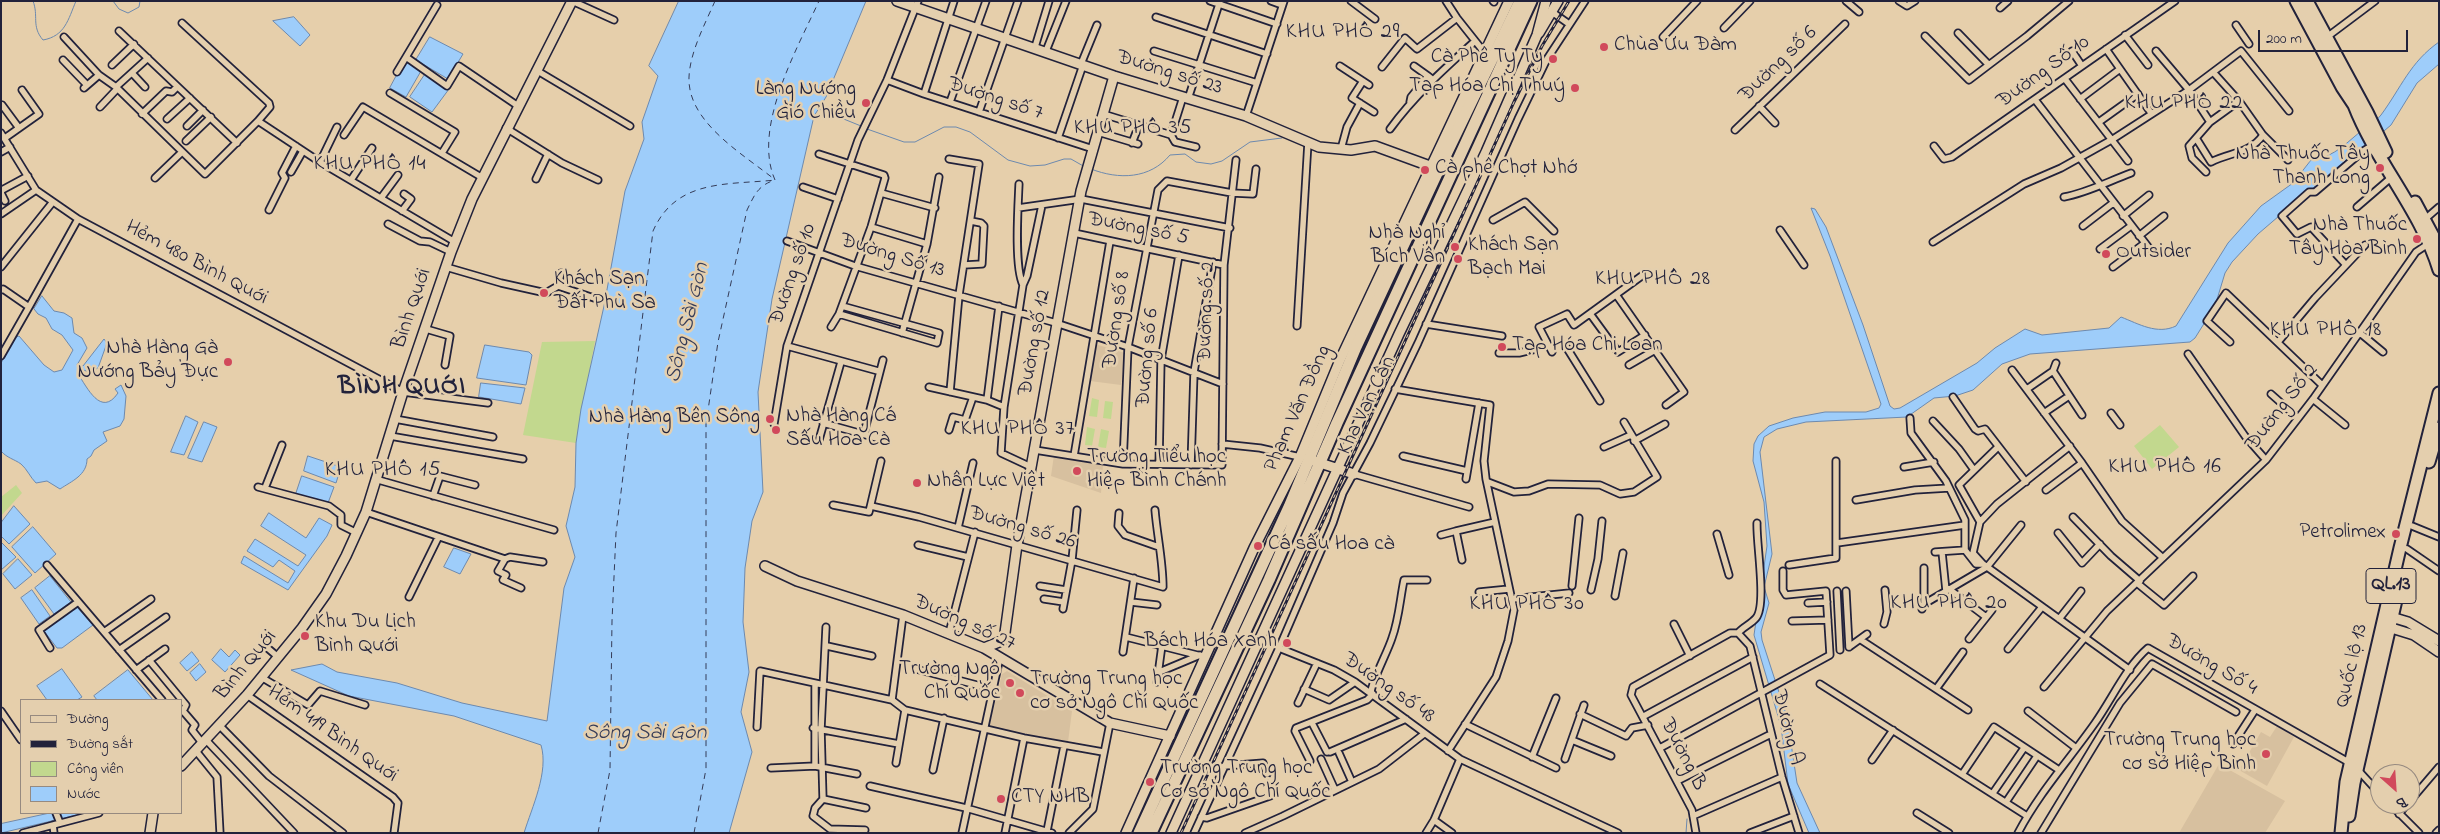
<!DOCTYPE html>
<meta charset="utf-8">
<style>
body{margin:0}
#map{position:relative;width:2440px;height:834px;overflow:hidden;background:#e6cfab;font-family:"Indie Flower",sans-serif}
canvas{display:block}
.frame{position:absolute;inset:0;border:2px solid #22223b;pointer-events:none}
.legend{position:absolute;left:20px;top:699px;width:162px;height:115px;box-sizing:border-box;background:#e4cfae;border:1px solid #968a80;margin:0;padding:6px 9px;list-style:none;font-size:15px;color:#22223b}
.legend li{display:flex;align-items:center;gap:10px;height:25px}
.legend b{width:25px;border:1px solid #968a80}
.north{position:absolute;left:2370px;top:764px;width:50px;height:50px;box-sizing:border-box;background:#e4cfae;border:1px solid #968a80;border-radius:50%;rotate:154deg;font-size:14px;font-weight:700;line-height:20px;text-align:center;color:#22223b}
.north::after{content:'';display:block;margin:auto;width:18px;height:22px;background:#d1495b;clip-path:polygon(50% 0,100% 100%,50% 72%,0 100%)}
.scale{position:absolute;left:2258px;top:30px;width:150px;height:22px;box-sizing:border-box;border:2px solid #22223b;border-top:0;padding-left:6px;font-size:15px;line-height:18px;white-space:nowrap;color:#22223b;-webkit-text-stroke:4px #e4cfae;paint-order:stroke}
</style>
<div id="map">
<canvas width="2440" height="834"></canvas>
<div class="frame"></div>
<ul class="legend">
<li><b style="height:6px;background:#e4cfae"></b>Đường</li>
<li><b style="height:6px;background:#22223b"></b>Đường sắt</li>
<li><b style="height:14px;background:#c2d88e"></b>Công viên</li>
<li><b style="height:14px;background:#9ecdfa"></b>Nước</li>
</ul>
<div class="north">B</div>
<div class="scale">200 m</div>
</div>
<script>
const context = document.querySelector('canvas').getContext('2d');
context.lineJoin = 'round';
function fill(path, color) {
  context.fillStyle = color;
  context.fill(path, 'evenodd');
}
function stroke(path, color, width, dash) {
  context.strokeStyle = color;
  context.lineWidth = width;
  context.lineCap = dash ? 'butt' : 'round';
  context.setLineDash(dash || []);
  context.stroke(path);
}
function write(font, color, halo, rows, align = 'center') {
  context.font = font + ' "Indie Flower",sans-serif';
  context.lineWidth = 5;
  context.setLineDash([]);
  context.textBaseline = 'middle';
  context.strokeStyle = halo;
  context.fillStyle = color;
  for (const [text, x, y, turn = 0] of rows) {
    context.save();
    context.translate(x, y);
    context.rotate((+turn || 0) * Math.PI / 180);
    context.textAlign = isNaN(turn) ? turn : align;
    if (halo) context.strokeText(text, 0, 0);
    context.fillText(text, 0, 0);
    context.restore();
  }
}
fill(new Path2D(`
 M1095 344 1125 353 1121 385 1090 381Z
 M1054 455 1103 465 1101 493 1051 476Z
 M1007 671 1072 711 1068 742 989 727 1002 674Z
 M2277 726 2294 737 2267 786 2239 770 2261 732 2270 737Z
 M2219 764 2285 801 2265 833H2179Z`), '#d7c09f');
fill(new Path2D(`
 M595 341 576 443 523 435 542 342Z
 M1092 398 1099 400 1097 417 1089 416Z
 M1105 401 1113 402 1111 419 1103 418Z
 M2160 425 2179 447 2152 469 2134 446Z
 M1087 427 1095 429 1092 446 1085 445Z
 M1101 429 1109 431 1106 448 1098 447Z
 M16 485 22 493 1 516V497Z`), '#c2d88e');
const water = new Path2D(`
 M679 1H866L826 97 814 116 772 299 758 392 763 492 752 521 745 568 743 622 749 672 741 712 752 752 729 833H524C532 807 549 772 541 745L454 716 349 696 291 670 322 664 337 672 397 683 462 703 547 721 564 588 575 557 566 526 575 487 576 443 581 409 604 306 625 191 644 139 642 122 658 76 649 66Z
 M294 17 310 35 300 46 273 21Z
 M430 37 463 54 448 79 416 60Z
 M2439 42V64L2417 83 2391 125 2344 165 2293 204 2258 234 2232 262 2225 273 2215 306 2195 338 2190 342 2030 354 2002 364 1973 390 1955 396 1934 398 1907 417 1806 422 1777 429 1764 437 1760 452 1772 554 1764 587 1769 603 1761 632 1762 640 1787 717 1797 783 1820 833H1809L1788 784 1781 726 1754 635 1767 546 1764 502 1753 461 1754 444 1758 436 1769 426 1793 418 1825 412H1866L1879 408 1881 404 1830 256 1811 208 1815 209 1826 227 1863 325 1890 406 1894 409 1900 408 1977 363 1995 348 2025 329 2042 335 2109 328 2121 317C2139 324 2157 335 2176 326L2228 243 2261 206 2293 183 2311 160C2331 157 2340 149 2354 137 2363 129 2374 124 2381 115 2401 88 2410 62 2439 42Z
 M405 60 421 71 406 97 390 88Z
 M426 73 449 89 432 112 410 97Z
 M42 296 54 311 64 313 72 318 74 333 82 338 87 348 77 365 83 366 104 339 107 343 98 368 90 372 83 370 78 374C87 387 101 418 118 393L115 389 121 385 126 396 124 419 120 426 103 432 107 441 94 450 91 456 87 459C87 475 72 481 60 489L47 481 36 483C30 477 27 469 21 464 14 459 7 458 1 451V363L16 337 19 336 44 365 54 372 62 370 73 350 62 335 52 329 46 318 38 314 34 309Z
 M485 345 529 352 532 355 526 385 477 378Z
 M481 383 525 388 521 404 479 397Z
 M186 416 198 422 184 455 171 452Z
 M204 422 217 427 202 462 188 458Z
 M308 456 341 467 336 483 304 471Z
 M302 476 334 487 328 503 296 494Z
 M14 506 30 524 9 544 1 536V523Z
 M269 513 306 538 319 518 332 525 327 536 288 590 241 563 244 556 288 583 295 571 279 560 273 567 247 551 255 539 298 566 306 555 261 526Z
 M33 527 56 554 35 573 12 547Z
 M1 542 16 557 1 570Z
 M454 548 471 554 460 574 444 567Z
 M18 559 32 575 15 589 3 574Z
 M50 576 71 602 54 614 35 588Z
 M32 590 50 616 39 624 21 598Z
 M77 607 93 625 62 648H57L44 631Z
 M221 649 229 657 235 650 240 655 225 672 212 660Z
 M192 652 199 661 187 671 180 663Z
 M200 664 206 672 196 681 190 673Z
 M62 669 82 697 77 700H47L37 686Z
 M128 670 153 700H97L94 696Z
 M50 813H85L1 833V824Z`);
fill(water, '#9ecdfa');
stroke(water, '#6c89ae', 1);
stroke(new Path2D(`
 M33 1C39 16 31 26 43 40 65 36 68 20 76 1
 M113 1 119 9 128 13 139 7 140 1
 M819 109 861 126
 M867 129 904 142H915L944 127H956L970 132 1008 160 1030 166 1045 165 1064 159H1071L1085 167
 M1091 169C1119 180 1150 179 1170 155L1185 154 1196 162 1211 164 1222 161 1250 142 1282 138
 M1686 833 1687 819`), '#6c89ae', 1);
stroke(new Path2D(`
 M715 1C705 24 690 52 689 77 687 122 743 154 774 179
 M775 180C752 128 797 49 819 1
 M598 833 610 770 612 621 616 533 653 231C676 179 726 185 776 180
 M694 833 706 769V424L718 342 747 210C754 196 757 187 772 181`), '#353c58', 1, [6, 5]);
const street = new Path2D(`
 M572 1 614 20
 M1210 1 1277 24
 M1271 1 1282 5
 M1351 1 1375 19
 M1446 1 1457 18 1484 52
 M1493 1 1494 2
 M1846 1 1859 12
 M1899 1 1907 6 1915 1
 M437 5 406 57 447 86 459 66 518 106
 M2000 8 2008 1
 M1552 12 1569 24
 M1156 17 1267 54
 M182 23 269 103 270 107 258 121
 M2236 25 2249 44
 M1724 28 1750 1
 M119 31 237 143
 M1958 33 1988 64
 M2125 35 2148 65
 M1925 36 1969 80 2027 36 2069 1
 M64 37 99 75 116 87 205 174 258 121 323 164 455 242
 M1663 37 1697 1
 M2327 37 2375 1
 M1035 47 1049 1
 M2106 49 2151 113
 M1046 51 1066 1
 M1154 51 1257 83
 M2072 51 2082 66
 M2156 51 2189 90 2210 122
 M63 60 87 85
 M1081 64 1097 25
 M112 65 134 44
 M1340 66 1369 85
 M1414 66 1428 76
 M1382 67 1405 38 1417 49 1457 18
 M536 70 630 126
 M397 72 406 57
 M2213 72 2239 101 2263 135 2288 160
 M132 73 145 87
 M2065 79 2128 161
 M887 80 924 94 1093 149
 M1363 81 1352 98 1374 112
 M116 87 148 58
 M84 88 99 75
 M390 93 455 132 442 153
 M924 94 954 1
 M1188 99 1220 1
 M2080 99 2120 69
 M2036 101 2149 248
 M950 102 986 1
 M1410 102 1411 97 1428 76 1433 80
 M2 105 19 128
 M1759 106 1775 123
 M100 107 117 89
 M979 112 1018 1
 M142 114 166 91 172 92 177 87
 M1103 114 1171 135 1175 142 1196 147
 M1246 116 1284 1
 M167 119 190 98
 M2099 122 2138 94
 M187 126 203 110
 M506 128 562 163 598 180
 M1390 129C1414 96 1444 69 1475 41
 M1735 130 1845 24
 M1098 132 1138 144
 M1 133 36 190 78 219 403 392 488 403
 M344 135 363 107 481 177
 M1171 135 1183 97
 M5 138 39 114 22 90
 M1058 138 1083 65
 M2196 138 2211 162C2230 152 2250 154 2263 135
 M186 141 211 117
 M1132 143 1139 125
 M1934 146 1944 159 1952 157 2175 1
 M1341 149 1347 127 1360 103
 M1 152 10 147
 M819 154 884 175 885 178 871 227 839 314 831 327
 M949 159 979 164 959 295 950 392
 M320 162 337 127
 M291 172 303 151
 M2206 172 2192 158 2189 146 2210 122 2239 101
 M155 178 182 152
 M536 179 548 154
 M351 180 372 148
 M1019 184C1018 207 1014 267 1023 285
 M803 187 838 199
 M881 193 935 208
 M2064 197C2087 193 2109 181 2131 173
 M381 198 398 175
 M5 201 1 193 2 190 28 176
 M2357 207 2393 176
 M1018 208 1081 199 1230 228
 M269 210 285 178 282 173 296 146
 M402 211 411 199 404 194
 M1 214 36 190
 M2123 216 2149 195
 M1493 220 1525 202 1554 231
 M2424 220 2439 207
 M388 224 420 241 430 242 451 252
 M2083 226 2113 203
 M871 227 927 244
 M1780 230 1804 265
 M1074 233 1224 265
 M2139 236 2164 216
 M787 241 855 266 1056 323 1128 347 1223 384
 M1933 242 2024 184 2061 168 2113 139 2189 90 2241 51 2289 111
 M2100 249 2131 226
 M964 265 982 264 984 226 981 223 971 221
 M2346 265 2311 227 2297 234 2282 216 2309 192H2315L2363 151 2368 148 2374 152
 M1 267 52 203
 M446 267 501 283 546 293 558 286 594 298
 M2113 267 2145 243
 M558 286 561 273
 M1 290 3 289 29 307 78 219
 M1617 296 1684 392 1666 405
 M839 314 937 343 939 333 842 306
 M1591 315 1618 352 1645 335
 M1426 324 1502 336
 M1297 326 1308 142
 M426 329 450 336 445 365
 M902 333 927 244 939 177
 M2360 333 2383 352
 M2230 342 2207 321 2226 293 2322 385
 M2278 342 2315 298 2365 245
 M1565 345 1600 401
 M787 346 878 371
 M1552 352 1539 327 1567 314 1574 325 1643 275
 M1499 353H1519L1536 349
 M2188 354 2245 436 2266 460
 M1 356 29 307
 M2056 363 2053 371 2082 415
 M1629 365 1655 350
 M2012 370 2082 463 2122 521 2163 558
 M929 387 987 400 1004 407
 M1395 389 1490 405 1484 461 1486 479 1514 610 1508 641 1496 677 1448 751
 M2027 389 2053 371
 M2271 394 2298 418
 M1953 397 1975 429 1978 431 1985 429 2026 482
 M2313 399 2345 425
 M987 400 999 306
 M2044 413 2069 396
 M2111 413 2120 425
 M1910 418 1911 433 1946 481 1965 520V550L1976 564H1983
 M395 419 493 437
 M1933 421 1959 449 1974 470
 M823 423 884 440
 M774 424 787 346 858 140 887 80 918 1
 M949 430 953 417 965 420 973 397
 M864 433 883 360
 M390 436 523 459
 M819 440 841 362
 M1634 441 1665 424
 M1222 444 1260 448 1300 457
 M2070 446 1997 504 1980 522 1973 553 1983 564 2130 670
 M1604 447 1631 435
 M1035 450 1123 464 1222 465 1224 265 1236 160
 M1074 456 1110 241
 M1403 456 1467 471
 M1123 464 1128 347 1158 190 1167 181 1232 193 1253 194 1256 169
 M1159 464 1161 360 1179 255
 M1191 465 1194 372 1213 262
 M1031 467 1001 453 1004 407 1023 285 1027 276 1042 205
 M1904 467 1934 462
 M1354 474 1469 507
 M375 479 554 530
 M1466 479 1479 403
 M1488 482 1514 492 1529 491 1548 484 1600 485 1620 494 1634 492 1657 477 1624 422
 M258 487 329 506 341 515V525L357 533
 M265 488 282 445
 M2046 490 2082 463
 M433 496 440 476 475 485
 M1856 500 1915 490 1949 488
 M833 505 869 512 881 461
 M871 506 919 517 1163 587C1163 561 1157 535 1155 510
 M366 512 505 559 498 571 506 575 503 580 521 588
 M1119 513 1118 526 1125 535 1159 547
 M2073 517 2111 556 2140 581
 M1980 522 1959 485 1998 447
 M2412 526 2439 537
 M958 528 973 463
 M2058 533 2082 563 2100 544
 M1717 534 1729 575
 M1441 535 1456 531
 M1837 543 1965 525
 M918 545 968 557
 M2407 549 2439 571
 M1935 552 1965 550
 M1942 552 1946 591
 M505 559 510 557 543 562
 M1462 560 1456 531 1495 522
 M47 565 162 700
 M1789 565 1836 558V461
 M2137 583 2164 605 2193 576
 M1040 586 1066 590
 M1572 586 1579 518
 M1949 589 1986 617
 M1591 590 1598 559 1602 521
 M1837 591 1840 650
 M1846 591 1849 647
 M1479 592 1509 589
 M1615 596 1623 553
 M409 597 438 538
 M1044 599 1064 602
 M1512 599 1569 593
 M1131 602 1157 605
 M1808 603 1827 602
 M1924 604V568
 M1063 609 1072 560 1077 510
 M1922 609V606L1924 604 1987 567 2021 525
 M2059 619 2081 591
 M1792 621 1828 620
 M1674 624 1690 656
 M1884 624 1887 612 1885 590
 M826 627 821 729 823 799 815 808 813 816 830 829 865 830
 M104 632 151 599
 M949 633 975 532
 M1738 633 1750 646 1782 777 1799 833
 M1738 633C1743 627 1751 624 1756 618 1767 605 1756 542 1757 523
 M1126 637 1205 657
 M1969 639 1992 610
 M1861 640 1968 710
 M264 645 278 657
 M827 646 872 656
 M1849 647 1867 634
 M50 648 39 630 78 602
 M1279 648 1334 670 1355 682 1460 759 1618 833
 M2008 649 2042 607
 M119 650 166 617
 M1123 652 1134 578
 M149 660 186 705 183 711
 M916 669 992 689
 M136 670 165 649
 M1157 673 1200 655
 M261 677 308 705 320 691 365 705
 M1157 682 1162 645
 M1820 684 2027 816
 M2044 687 2107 611 2266 460 2313 399 2416 252 2428 244
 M1304 689 1329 700 1355 682
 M1936 689 1963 652
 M1371 692C1372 681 1388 651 1392 638 1399 619 1400 599 1404 580H1427
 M247 695 393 797 398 803 394 833
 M892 700 903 615
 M1298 703 1317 663
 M1 711 21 740
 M2028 711 2076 748
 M181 712 183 711 195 725 192 730 203 744
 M1580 714 1626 736 1632 728 1648 725
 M1644 716 1753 657
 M1312 723 1327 752
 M1465 724 1556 768
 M220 726 269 776 343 833
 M757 727 760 671 892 700 905 710 1024 738 1103 752
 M813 728 899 744
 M206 740 294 833
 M1572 740 1611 756
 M2233 744 2255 710
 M1660 748 1830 655 1826 591 1786 595 1783 590V571
 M196 751 217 777 220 833
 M1330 752 1406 719
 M1339 753 1352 782
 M1532 757 1556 698
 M1321 759 1335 790
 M1565 759 1584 705
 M1872 760 1893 730
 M1310 761 1295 731 1296 728 1367 700 1373 694
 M896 763 905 710
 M815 766V684
 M1224 766 1263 763 1267 774
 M771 768 815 766 857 774
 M933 770 944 718
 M2358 770 2380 794
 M1963 773 1994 727 2059 770
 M1677 781 1771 734
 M870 786 966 808 1052 833
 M1993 793 2024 748
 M823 799 866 808
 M2410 801 2439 767
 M2006 802 2037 756
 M2390 804 2419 833
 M56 813 60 823
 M1917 813 1949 833
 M2399 814 2407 804
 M1693 816 1782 777
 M1201 817 1207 818 1270 796
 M1434 820 1452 833
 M53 825 54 833
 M1047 831 1064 746
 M23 833 99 813
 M962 833 1000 657
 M1005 833 1024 738
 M1069 833 1093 809 1110 723
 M1194 833 1279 648 1333 523 1343 493 1370 443 1418 343 1518 119 1547 59 1585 1
 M1245 833 1283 816 1379 769 1424 734
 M1426 833 1434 820 1460 759
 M1696 833 1692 810 1631 695 1633 687 1730 633H1738
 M1750 833 1794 816
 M2018 833C2039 793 2069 760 2095 723 2112 699 2126 667 2148 648L2350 763
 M2041 833 2120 703 2152 664 2236 712
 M2436 833 2439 830`);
const secondary = new Path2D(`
 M897 1 1114 76 1246 116 1319 147 1351 150 1375 146 1438 169
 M1539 33 1558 1
 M765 566 797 581 903 615 984 648 1110 723 1170 736
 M2388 616 2408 622 2439 641
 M2385 626 2414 635 2439 652
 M984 648 1004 640 1017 545 1081 191 1114 76
 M181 766 247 695 302 628 326 594 346 556 366 512 403 392 451 252 472 199 572 1
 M150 833 153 813`);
const primary = new Path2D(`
 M1314 461 1354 474
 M1126 833 1254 548 1300 457 1340 360 1509 1
 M1171 833 1399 334 1486 152 1537 35 1546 1`);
const highway = new Path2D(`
 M2296 1 2342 87 2358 111
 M2307 1 2367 112 2386 152
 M2354 105C2376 162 2421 211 2439 270
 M2415 202 2439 247
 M2429 462 2439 428
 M2349 816 2354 783 2399 587
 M1139 833 1289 507 1356 347 1439 169 1520 1
 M1151 833 1269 580 1337 423 1531 1
 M2341 833 2346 782 2400 548 2439 393`);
stroke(street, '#22223b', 9);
stroke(secondary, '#22223b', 12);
stroke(primary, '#22223b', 12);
stroke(highway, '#22223b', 15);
stroke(street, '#e4cfae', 5.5);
stroke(secondary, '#e4cfae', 9);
stroke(primary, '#e4cfae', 9);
stroke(highway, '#e4cfae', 11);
const rail = new Path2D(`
 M1181 833 1514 102 1542 46 1569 1`);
stroke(rail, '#22223b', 3);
stroke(rail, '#e4cfae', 1, [4]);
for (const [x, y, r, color] of [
 [1604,47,5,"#d1495b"],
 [1553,59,5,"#d1495b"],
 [1575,88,5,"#d1495b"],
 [866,103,5,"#d1495b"],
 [2380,168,5,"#d1495b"],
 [1425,170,5,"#d1495b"],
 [2417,239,5,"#d1495b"],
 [1455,247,5,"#d1495b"],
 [2106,254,5,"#d1495b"],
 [1458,259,5,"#d1495b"],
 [544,293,5,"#d1495b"],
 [1502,347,5,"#d1495b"],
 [228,362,5,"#d1495b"],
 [770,419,5,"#d1495b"],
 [776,430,5,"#d1495b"],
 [1077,471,5,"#d1495b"],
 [917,483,5,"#d1495b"],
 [2396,534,5,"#d1495b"],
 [1258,546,5,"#d1495b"],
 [305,636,5,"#d1495b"],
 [1287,643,5,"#d1495b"],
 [1010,683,5,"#d1495b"],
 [1020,693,5,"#d1495b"],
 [2266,754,5,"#d1495b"],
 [1150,782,5,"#d1495b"],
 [1001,799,5,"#d1495b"]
]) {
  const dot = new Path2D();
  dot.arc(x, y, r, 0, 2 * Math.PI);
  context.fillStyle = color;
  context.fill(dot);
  stroke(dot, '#e4cfae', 2);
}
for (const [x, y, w] of [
 [2391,586,50]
]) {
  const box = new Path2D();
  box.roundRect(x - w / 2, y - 17.5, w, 35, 4);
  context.fillStyle = '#e4cfae';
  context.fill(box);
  stroke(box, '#22223b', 1);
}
write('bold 20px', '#22223b', null, [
 ["QL.13",2391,586]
]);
write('21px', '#22223b', '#e4cfae', [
 ["Chùa Ưu Đàm",1614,47],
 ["Cà Phê Ty Ty",1543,59,"right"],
 ["Tạp Hóa Chị Thuý",1565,88,"right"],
 ["Làng Nướng",856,91,"right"],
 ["Gió Chiều",856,115,"right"],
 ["Nhà Thuốc Tây",2370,156,"right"],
 ["Thanh Long",2370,180,"right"],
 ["Cà phê Chợt Nhớ",1435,170],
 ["Nhà Thuốc",2407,227,"right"],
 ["Tây Hòa Bình",2407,251,"right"],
 ["Nhà Nghỉ",1445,235,"right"],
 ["Bích Vân",1445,259,"right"],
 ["Khách Sạn",1468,247],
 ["Bạch Mai",1468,271],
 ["Outsider",2116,254],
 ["Khách Sạn",554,281],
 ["Đất Phù Sa",554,305],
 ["Tạp Hóa Chị Loan",1512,347],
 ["Nhà Hàng Gà",218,350,"right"],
 ["Nướng Bảy Đực",218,374,"right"],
 ["Nhà Hàng Cá",786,418],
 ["Sấu Hoa Cà",786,442],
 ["Nhà Hàng Bên Sông",760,419,"right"],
 ["Trường Tiểu học",1087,459],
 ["Hiệp Bình Chánh",1087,483],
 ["Nhân Lực Việt",927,483],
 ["Petrolimex",2386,534,"right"],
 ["Cá sấu Hoa cà",1268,546],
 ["Khu Du Lịch",315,624],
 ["Bình Qưới",315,648],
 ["Bách Hóa Xanh",1277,643,"right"],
 ["Trường Ngô",1000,671,"right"],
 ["Chí Quốc",1000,695,"right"],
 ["Trường Trung học",1030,681],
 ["cơ sở Ngô Chí Quốc",1030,705],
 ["Trường Trung học",2256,742,"right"],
 ["cơ sở Hiệp Bình",2256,766,"right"],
 ["Trường Trung học",1160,770],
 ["Cơ sở Ngô Chí Quốc",1160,794],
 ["CTY NHB",1011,799]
], 'left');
write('21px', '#22223b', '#e4cfae', [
 ["Đường số 6",1779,65,-44],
 ["Đường Số 10",2044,73,-36],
 ["Đường số 23",1169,74,17],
 ["Đường số 7",995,100,18],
 ["Đường số 5",1138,230,11],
 ["Đường Số 13",892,257,17],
 ["Hẻm 480 Bình Quới",196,264,28],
 ["Đường số 10",794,275,-71],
 ["Bình Quới",413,309,-71],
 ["Đường số 2",1208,312,-88],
 ["Đường số 8",1118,320,-82],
 ["Đường số 12",1036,343,-80],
 ["Đường số 6",1149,358,-85],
 ["Kha Vạn Cân",1368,406,-64],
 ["Đường Số 2",2283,408,-52],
 ["Phạm Văn Đồng",1299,409,-66],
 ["Đường số 26",1022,529,16],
 ["Đường số 27",964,624,24],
 ["Bình Quới",247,666,-50],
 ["Đường Số 4",2211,666,30],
 ["Quốc lộ 13",2353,666,-77],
 ["Đường số 48",1388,689,35],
 ["Đường A",1786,728,76],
 ["Hẻm 419 Bình Quới",332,735,35],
 ["Đường B",1682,755,63]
]);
context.letterSpacing = '1px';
write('22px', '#22223b', '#e4cfae', [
 ["KHU PHỐ 29",1343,33],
 ["KHU PHỐ 22",2184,104],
 ["KHU PHỐ 35",1133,129],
 ["KHU PHỐ 14",370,165],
 ["KHU PHỐ 28",1653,280],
 ["KHU PHỐ 18",2326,331],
 ["KHU PHỐ 37",1018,430],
 ["KHU PHỐ 16",2165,468],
 ["KHU PHỐ 15",383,471],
 ["KHU PHỐ 20",1949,604],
 ["KHU PHỐ 30",1527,605]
]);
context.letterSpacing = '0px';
write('italic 22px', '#353c58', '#e4cfae', [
 ["Sông Sài Gòn",689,323,-76],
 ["Sông Sài Gòn",645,734]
]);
context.letterSpacing = '1px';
write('bold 26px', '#22223b', '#e4cfae', [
 ["BÌNH QUỚI",402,389]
]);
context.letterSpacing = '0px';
</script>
